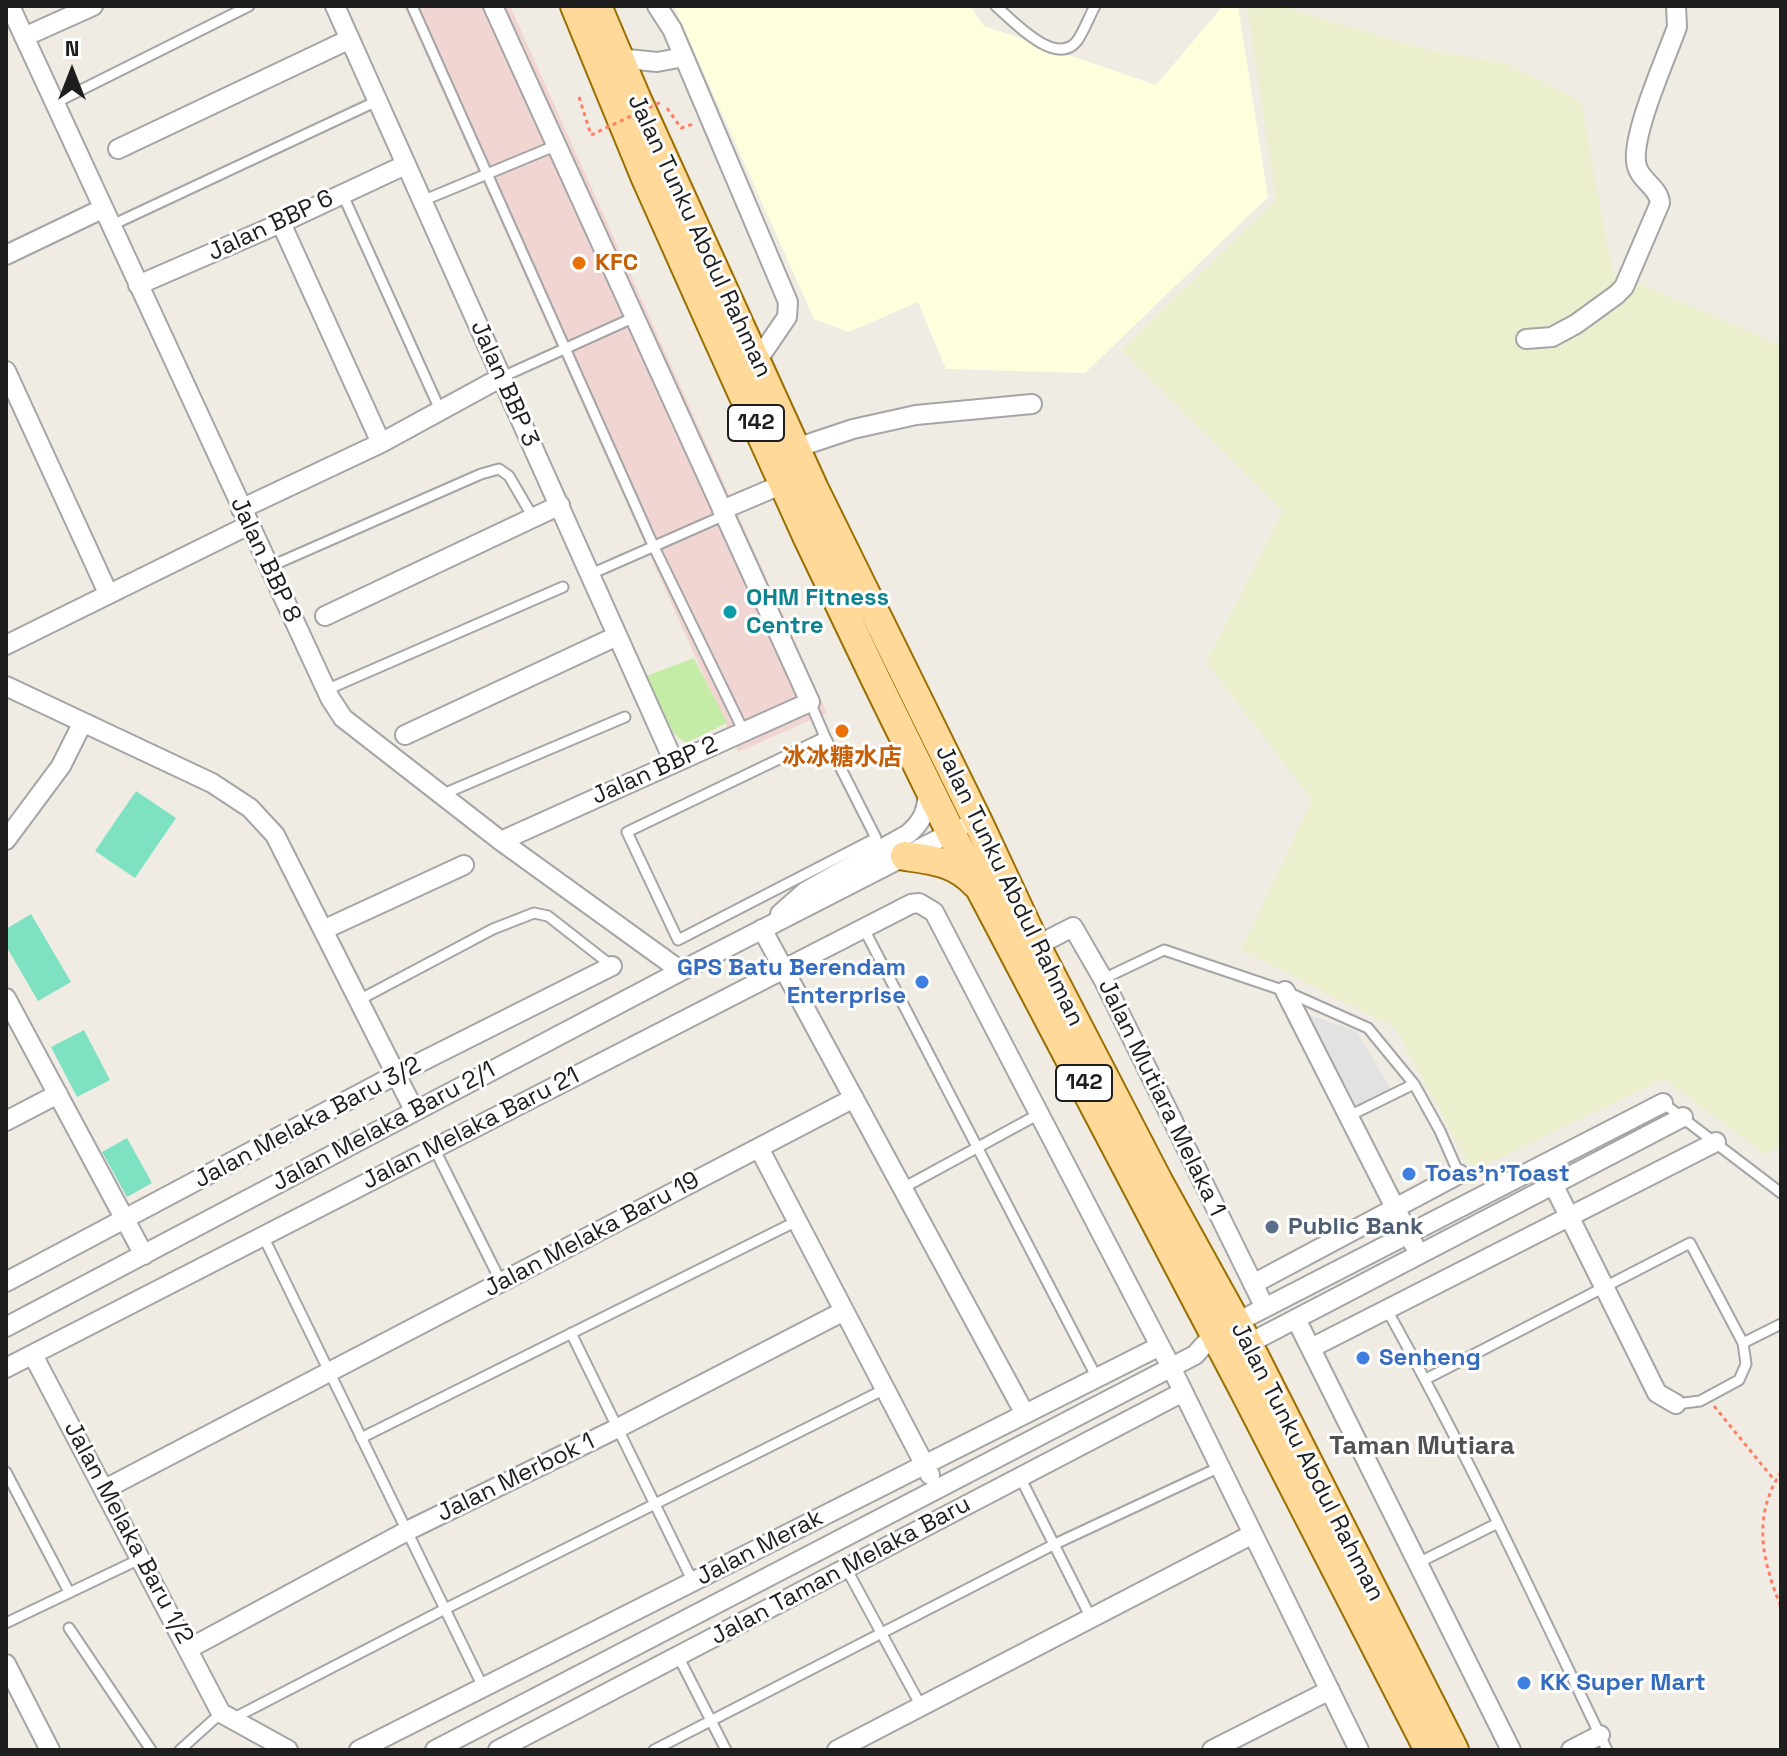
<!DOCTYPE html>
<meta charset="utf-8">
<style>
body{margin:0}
#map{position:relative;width:1787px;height:1756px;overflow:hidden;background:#f0ece4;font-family:"Space Grotesk",sans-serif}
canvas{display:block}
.frame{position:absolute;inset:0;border:8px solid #1e1e1e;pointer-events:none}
.north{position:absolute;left:32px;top:32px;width:80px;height:80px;-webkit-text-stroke:6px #fff;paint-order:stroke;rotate:0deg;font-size:22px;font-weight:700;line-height:32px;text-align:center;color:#1e1e1e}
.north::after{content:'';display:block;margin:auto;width:28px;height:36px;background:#1e1e1e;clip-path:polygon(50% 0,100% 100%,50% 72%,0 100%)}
</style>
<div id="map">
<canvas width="1787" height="1756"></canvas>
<div class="frame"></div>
<div class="north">N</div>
</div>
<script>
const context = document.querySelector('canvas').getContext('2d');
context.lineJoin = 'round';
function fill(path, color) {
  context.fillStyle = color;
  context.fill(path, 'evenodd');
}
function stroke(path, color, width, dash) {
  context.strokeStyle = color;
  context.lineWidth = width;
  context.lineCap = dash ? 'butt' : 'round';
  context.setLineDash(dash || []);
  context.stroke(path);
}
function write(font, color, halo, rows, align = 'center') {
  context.font = font + ' "Space Grotesk","Noto Sans SC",sans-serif';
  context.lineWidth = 6;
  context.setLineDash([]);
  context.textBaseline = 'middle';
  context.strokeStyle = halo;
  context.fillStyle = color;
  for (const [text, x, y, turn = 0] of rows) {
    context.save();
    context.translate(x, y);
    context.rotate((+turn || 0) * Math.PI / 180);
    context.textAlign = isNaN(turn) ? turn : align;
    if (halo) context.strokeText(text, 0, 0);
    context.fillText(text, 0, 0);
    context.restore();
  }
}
fill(new Path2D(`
 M404 6H510L827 713 738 752Z`), '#f1d5d2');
fill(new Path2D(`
 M674 6H970L984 26 1156 85 1223 6H1238L1268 197 1085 373 946 369 918 302 849 332 814 319Z`), '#fdffdd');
fill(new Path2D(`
 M1247 6H1281L1424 49 1509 64 1581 102 1613 272 1781 345V1143L1765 1155 1664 1079 1472 1171 1395 1028 1241 950 1312 800 1206 662 1283 511 1121 350 1276 200Z`), '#ebefce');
fill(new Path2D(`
 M694 658 727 723 686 743 674 734 646 676Z`), '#c5eca7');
fill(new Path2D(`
 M136 791 176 818 135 878 95 851Z
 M31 914 71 982 38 1001 6 946V929Z
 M84 1030 110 1080 77 1097 51 1047Z
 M127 1138 152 1183 127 1197 102 1152Z`), '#7ee2c2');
fill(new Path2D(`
 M1304 1013 1356 1031 1392 1090 1352 1107Z`), '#e2e2e2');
const lane = new Path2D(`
 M412 6 653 545 744 732
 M996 6C1012 20 1056 68 1077 41 1084 31 1089 17 1095 6
 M55 103 249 6
 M342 193 441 412
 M422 201 557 145
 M110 226 377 101
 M500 378 635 317
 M269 567 481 474 499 469 509 476 534 519
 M591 574 725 515
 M326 690 563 587
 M810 702 825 737 876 838 678 940 627 832 825 737
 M441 795 625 717
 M864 929 1097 1378
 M1103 979 1164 950 1285 991 1368 1028 1414 1084 1440 1131 1459 1174
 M359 1000 493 929 534 913 548 916 612 966
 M1663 1103 1781 1193
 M1347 1117 1414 1084
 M434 1148 501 1282
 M903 1188 1039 1114
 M264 1238 483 1687
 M1387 1310C1467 1453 1536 1602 1607 1750
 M571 1333 693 1582
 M1743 1343 1781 1324
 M1426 1379 1690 1243 1743 1343 1746 1364 1739 1380 1700 1401 1676 1404
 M361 1438 797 1221
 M6 1472 69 1592
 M1020 1477 1091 1618
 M1416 1564 1498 1523
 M846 1568 921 1706
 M6 1623 142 1558
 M69 1628 151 1750
 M678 1656 726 1750
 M232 1719 445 1609 885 1389
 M180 1750 221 1713
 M654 1750 1055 1544 1220 1467`);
const street = new Path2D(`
 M10 6 330 698 343 718 501 841 681 971
 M335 6 674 762
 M493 6 810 702 501 841
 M657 6 672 29 684 57
 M24 37 93 6
 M618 58 657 62 684 57 788 302 787 317 757 361
 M118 149 350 39
 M281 223 381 443
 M6 255 102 209
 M138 285 281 223 405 165
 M1526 339 1552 337 1576 324 1616 295 1624 287 1660 203C1659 186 1637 180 1636 161 1633 131 1666 58 1677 27L1676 6
 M6 371 108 593
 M796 448 853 429 916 415 1032 404
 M241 509 381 443 500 378
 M722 510 783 484
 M325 616 560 505
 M6 645 249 525
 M6 686 212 783 250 808 275 835 414 1110
 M405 735 617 636
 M6 840 61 766 83 722
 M780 914 806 891 908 834C922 822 929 809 927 790
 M762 929 1025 1414
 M323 930 464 865
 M1036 946 1073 927 1103 979 1265 1308
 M1285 991 1414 1245
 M6 998 144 1255
 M6 1121 58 1094
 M759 1148 930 1475
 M1548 1174 1657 1393 1676 1404
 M6 1282 397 1074 612 966
 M1253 1284 1459 1174
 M1296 1319 1511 1750
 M6 1327 681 971 960 828
 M1311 1348 1716 1142
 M1238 1349 1683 1117
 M33 1355 221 1713 288 1750
 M6 1368 911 904 919 903 934 912 1171 1367 1359 1750
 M105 1489 854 1098
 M190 1648 407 1531 618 1428 844 1311
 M6 1664 50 1750
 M359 1750 1160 1346
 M435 1750 1195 1355 1214 1334 1663 1103
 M498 1750 1183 1392
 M837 1750 1253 1534
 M1212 1750 1330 1690
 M1571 1750 1600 1735`);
const primary = new Path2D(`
 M575 6 645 176 713 328 807 536 876 680 951 833 1245 1392 1429 1750
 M597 6 637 100 814 489 977 820 1036 946 1159 1183 1248 1344 1454 1750
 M905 856C934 860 955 862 976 884`);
stroke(lane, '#a5a5a5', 13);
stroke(street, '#a5a5a5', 22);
stroke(primary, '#986f00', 32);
stroke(new Path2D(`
 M579 97 591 135
 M667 108 681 128 693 124
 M1714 1406 1775 1481
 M1781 1472C1752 1517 1762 1560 1781 1607`), '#ff7e65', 3, [4, 4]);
stroke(lane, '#fff', 9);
stroke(street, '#fff', 18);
stroke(primary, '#ffd999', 28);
stroke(new Path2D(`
 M591 135 663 101`), '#ff7e65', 3, [4, 4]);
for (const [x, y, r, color] of [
 [579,263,8,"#e8710a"],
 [730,612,8,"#0f9aa8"],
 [842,731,8,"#e8710a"],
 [922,982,8,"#3f7fe0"],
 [1409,1174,8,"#3f7fe0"],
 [1272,1227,8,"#5c6f8a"],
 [1363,1358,8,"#3f7fe0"],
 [1524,1683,8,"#3f7fe0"]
]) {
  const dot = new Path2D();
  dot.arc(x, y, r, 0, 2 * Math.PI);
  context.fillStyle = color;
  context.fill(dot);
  stroke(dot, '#fff', 3);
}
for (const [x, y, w] of [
 [756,423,56],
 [1084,1083,56]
]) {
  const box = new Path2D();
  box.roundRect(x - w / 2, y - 18, w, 36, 6);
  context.fillStyle = '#fff';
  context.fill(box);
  stroke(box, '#1e1e1e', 2);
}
write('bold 22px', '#1e1e1e', null, [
 ["142",756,423],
 ["142",1084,1083]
]);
write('24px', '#1e1e1e', '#fff', [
 ["Jalan BBP 6",271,226,-25],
 ["Jalan Tunku Abdul Rahman",699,236,65],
 ["Jalan BBP 3",504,384,66],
 ["Jalan BBP 8",265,560,65],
 ["Jalan BBP 2",655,771,-24],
 ["Jalan Tunku Abdul Rahman",1009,886,64],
 ["Jalan Mutiara Melaka 1",1161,1098,64],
 ["Jalan Melaka Baru 3/2",308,1123,-28],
 ["Jalan Melaka Baru 2/1",384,1127,-28],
 ["Jalan Melaka Baru 21",471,1129,-27],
 ["Jalan Melaka Baru 19",592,1235,-28],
 ["Jalan Tunku Abdul Rahman",1307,1462,63],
 ["Jalan Merbok 1",516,1478,-26],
 ["Jalan Melaka Baru 1/2",128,1533,62],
 ["Jalan Merak",760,1548,-27],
 ["Jalan Taman Melaka Baru",841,1571,-28]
]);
write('bold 24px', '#c56008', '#fff', [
 ["KFC",595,263],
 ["冰冰糖水店",842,758,"center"]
], 'left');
write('bold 24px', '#0d838f', '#fff', [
 ["OHM Fitness",746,598],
 ["Centre",746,626]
], 'left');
write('bold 24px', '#366cbe', '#fff', [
 ["GPS Batu Berendam",906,968,"right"],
 ["Enterprise",906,996,"right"],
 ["Toas'n'Toast",1425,1174],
 ["Senheng",1379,1358],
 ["KK Super Mart",1540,1683]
], 'left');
write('bold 24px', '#4e5e75', '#fff', [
 ["Public Bank",1288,1227]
], 'left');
write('bold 26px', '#515151', '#fff', [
 ["Taman Mutiara",1422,1447]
]);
</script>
